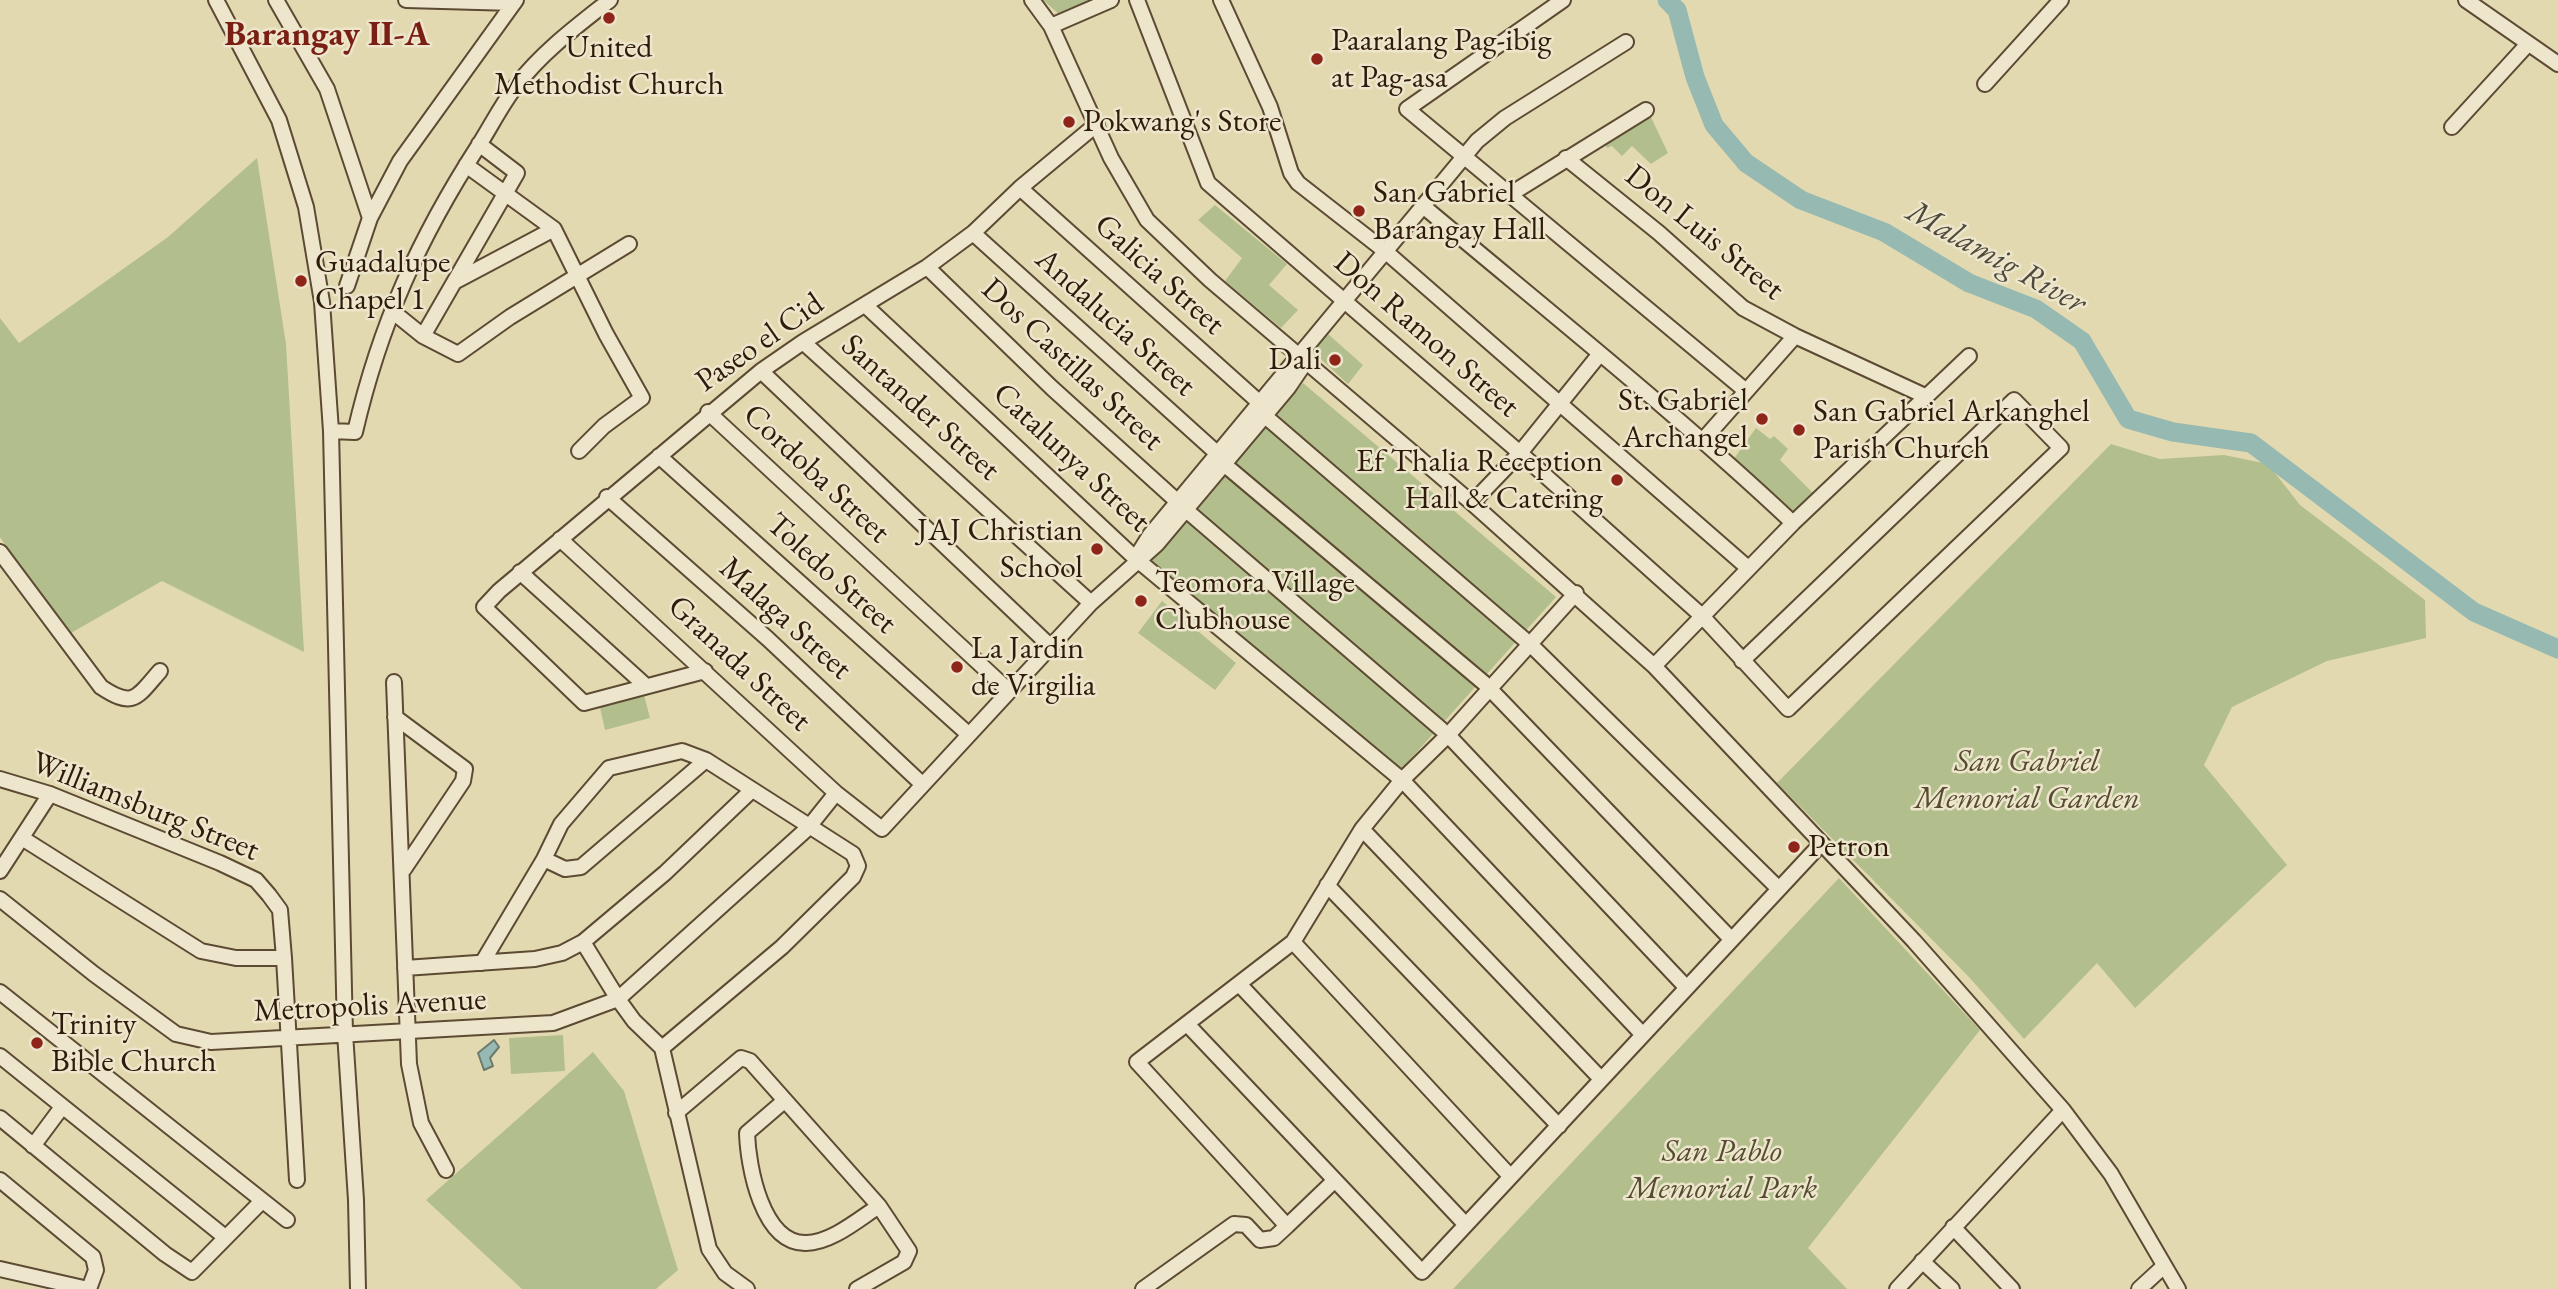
<!DOCTYPE html>
<style>
body{margin:0}
canvas{display:block;background:#e3d9b1}
</style>
<canvas width="2558" height="1289"></canvas>
<script>
const context = document.querySelector('canvas').getContext('2d');
context.lineJoin = 'round';
function fill(path, color) {
  context.fillStyle = color;
  context.fill(path, 'evenodd');
}
function stroke(path, color, width, dash) {
  context.strokeStyle = color;
  context.lineWidth = width;
  context.lineCap = dash ? 'butt' : 'round';
  context.setLineDash(dash || []);
  context.stroke(path);
}
function write(font, color, halo, rows, align = 'center') {
  context.font = font + ' "EB Garamond",serif';
  context.lineWidth = 5;
  context.setLineDash([]);
  context.textBaseline = 'middle';
  context.strokeStyle = halo;
  context.fillStyle = color;
  for (const [text, x, y, turn = 0] of rows) {
    context.save();
    context.translate(x, y);
    context.rotate((+turn || 0) * Math.PI / 180);
    context.textAlign = isNaN(turn) ? turn : align;
    if (halo) context.strokeText(text, 0, 0);
    context.fillText(text, 0, 0);
    context.restore();
  }
}
fill(new Path2D(`
 M1043 0H1102L1060 15Z
 M1649 113 1668 153 1651 164 1632 146 1622 156 1612 146 1607 148 1603 140Z
 M257 158 286 344 304 652 162 581 64 637 0 537V318L19 343 168 237Z
 M1215 205 1287 264 1269 285 1298 310 1281 328 1225 281 1242 258 1198 220Z
 M1328 334 1363 365 1348 384 1312 351Z
 M1303 383 1556 597 1398 773 1147 561Z
 M1756 428 1770 439 1774 436 1788 449 1780 460 1815 495 1793 515 1733 460Z
 M2111 444 2160 459 2224 455 2268 464 2300 505 2425 600 2426 638 2327 661 2232 707 2204 765 2287 865 2135 1008 2097 963 2024 1039 1968 976 1777 783Z
 M1162 601 1236 663 1215 690 1138 633Z
 M643 691 650 718 605 730 599 703Z
 M1839 878 1980 1030 1808 1248 1847 1289H1453Z
 M563 1035 565 1071 511 1074 509 1038Z
 M593 1052 624 1091 678 1270 656 1289H522L426 1200Z`), '#b2bf8d');
const water = new Path2D(`
 M494 1040 499 1047 490 1058 493 1066 484 1070 478 1053Z`);
fill(water, '#96b9b1');
stroke(water, '#6d7a6e', 2);
stroke(new Path2D(`
 M1667 0 1677 10 1695 77 1714 125 1746 163 1801 200 1884 232 1969 283 2036 309 2082 341 2128 419 2173 432 2251 443 2474 612 2558 649`), '#96b9b1', 19);
const minor = new Path2D(`
 M216 0 279 120 306 207 322 302 331 431 345 1033 356 1200 358 1289
 M276 0 327 89 370 218 347 286
 M406 0 514 3
 M1032 0 1051 26 1111 158 1147 220 1210 280 1472 503 1654 666 1914 941 2063 1110 2111 1174 2178 1289
 M1137 0 1208 183 1520 453 1702 616 1788 709 2061 448 2014 400 1742 661
 M1221 0 1270 107 1291 173 1298 183 1385 251 1748 568
 M1563 0 1407 109 1746 391
 M2466 0 2558 64
 M1051 26 1111 0
 M1985 84 2061 0
 M2452 127 2527 45
 M1566 158 1659 233 1743 308 1795 336 1925 396
 M466 165 554 229 606 334 642 398 604 426 579 451
 M1020 188 1261 404
 M1509 195 1646 110
 M1423 206C1548 311 1675 412 1793 523
 M370 218 400 161 516 0
 M973 233 1219 455
 M927 267 1052 388 1179 503
 M454 282 554 229
 M866 306 1135 558 1402 780 1643 1035
 M392 311 423 336 458 354 510 317 629 244
 M423 336 517 173 479 144
 M803 342 1091 603
 M761 371 1049 645
 M708 412 1009 691
 M1265 416 1524 639
 M331 431 355 432C380 324 419 238 479 145 491 126 502 104 516 86 542 52 577 26 610 0
 M1704 439 1795 336
 M659 456 967 733
 M1225 465 1484 683
 M607 497 768 639 922 784
 M1472 503 1520 453 1599 355
 M1186 510 1441 729
 M560 539 836 793 882 829 1091 603 1157 544 1288 388 1305 363
 M0 552 101 687C134 709 137 697 160 671
 M1135 559 1150 535 1477 141 1505 118 1626 42
 M520 572 646 686
 M1531 645 1779 889
 M1654 666 1793 523 1969 356
 M705 671 584 703 484 607 499 591 761 371 803 342 927 267 973 233 1020 188 1097 124
 M394 682 409 1064 421 1123 446 1170
 M1489 688 1730 938
 M395 717 465 769 463 781 404 869
 M1448 735 1685 986
 M0 779 50 794 220 863 256 880 269 895 280 910 284 958 297 1180
 M1362 829 1601 1079
 M22 838 201 951 236 958H284
 M544 859 565 869 581 867 706 760
 M0 871 50 794
 M1327 885 1559 1126
 M0 899 94 974 176 1034 211 1042 553 1023 618 999 808 828 836 793
 M583 942 618 999 634 1021 662 1048 709 1249 725 1273 747 1289
 M1293 942 1510 1176
 M482 963 544 859 561 824 609 768 682 751 706 760 853 854 858 866 853 877 782 947 662 1048
 M405 968 535 959 562 953 583 942 665 873 751 791
 M1240 985 1466 1225
 M0 992 287 1220
 M1187 1024 1422 1272 1821 844
 M0 1056 225 1237
 M783 1102 747 1133C748 1166 762 1244 806 1243 831 1243 859 1219 879 1206
 M676 1113 741 1058 750 1061 879 1206 909 1251 904 1262 857 1289
 M0 1118 165 1254 192 1272 261 1202
 M33 1146 62 1107
 M0 1180 93 1257 96 1270 89 1289
 M1334 1181 1287 1226 1137 1062 1293 942 1362 829 1402 780 1448 735 1576 593
 M1953 1227 2012 1289
 M1922 1261 1952 1289
 M0 1269 88 1289
 M1143 1289 1234 1224 1246 1225 1260 1240 1274 1238 1287 1226
 M1897 1289 2063 1110
 M2139 1289 2164 1266`);
stroke(minor, '#5c4a33', 18);
stroke(minor, '#ede6cc', 14);
for (const [x, y, r, color] of [
 [609,18,7,"#8f2418"],
 [1317,59,7,"#8f2418"],
 [1069,122,7,"#8f2418"],
 [1359,211,7,"#8f2418"],
 [301,281,7,"#8f2418"],
 [1335,360,7,"#8f2418"],
 [1762,419,7,"#8f2418"],
 [1799,430,7,"#8f2418"],
 [1617,480,7,"#8f2418"],
 [1097,549,7,"#8f2418"],
 [1141,601,7,"#8f2418"],
 [957,667,7,"#8f2418"],
 [1794,847,7,"#8f2418"],
 [37,1043,7,"#8f2418"]
]) {
  const dot = new Path2D();
  dot.arc(x, y, r, 0, 2 * Math.PI);
  context.fillStyle = color;
  context.fill(dot);
  stroke(dot, '#ede6cc', 2.5);
}
write('32px', '#2f1b09', '#ede6cc', [
 ["Paaralang Pag-ibig",1331,41],
 ["at Pag-asa",1331,78],
 ["United",609,48,"center"],
 ["Methodist Church",609,85,"center"],
 ["Pokwang's Store",1083,122],
 ["San Gabriel",1373,193],
 ["Barangay Hall",1373,230],
 ["Guadalupe",315,263],
 ["Chapel 1",315,300],
 ["Dali",1321,360,"right"],
 ["St. Gabriel",1748,401,"right"],
 ["Archangel",1748,438,"right"],
 ["San Gabriel Arkanghel",1813,412],
 ["Parish Church",1813,449],
 ["Ef Thalia Reception",1603,462,"right"],
 ["Hall & Catering",1603,499,"right"],
 ["JAJ Christian",1083,531,"right"],
 ["School",1083,568,"right"],
 ["Teomora Village",1155,583],
 ["Clubhouse",1155,620],
 ["La Jardin",971,649],
 ["de Virgilia",971,686],
 ["Petron",1808,847],
 ["Trinity",51,1025],
 ["Bible Church",51,1062]
], 'left');
write('32px', '#2f1b09', '#ede6cc', [
 ["Don Luis Street",1704,233,39],
 ["Galicia Street",1159,275,42],
 ["Andalucia Street",1115,323,42],
 ["Don Ramon Street",1426,335,41],
 ["Paseo el Cid",760,343,-35],
 ["Dos Castillas Street",1072,365,43],
 ["Santander Street",920,408,42],
 ["Catalunya Street",1071,458,43],
 ["Cordoba Street",816,474,43],
 ["Toledo Street",831,574,42],
 ["Malaga Street",785,619,42],
 ["Granada Street",739,664,43],
 ["Williamsburg Street",145,807,22],
 ["Metropolis Avenue",370,1006,-3]
]);
write('italic 32px', '#564c31', '#ede6cc', [
 ["San Gabriel",2027,762],
 ["Memorial Garden",2027,799],
 ["San Pablo",1722,1152],
 ["Memorial Park",1722,1189]
]);
write('italic 33px', '#4e4a3b', '#ede6cc', [
 ["Malamig River",1996,258,29]
]);
write('bold 35px', '#7a1f14', '#ede6cc', [
 ["Barangay II-A",327,35]
]);
</script>
